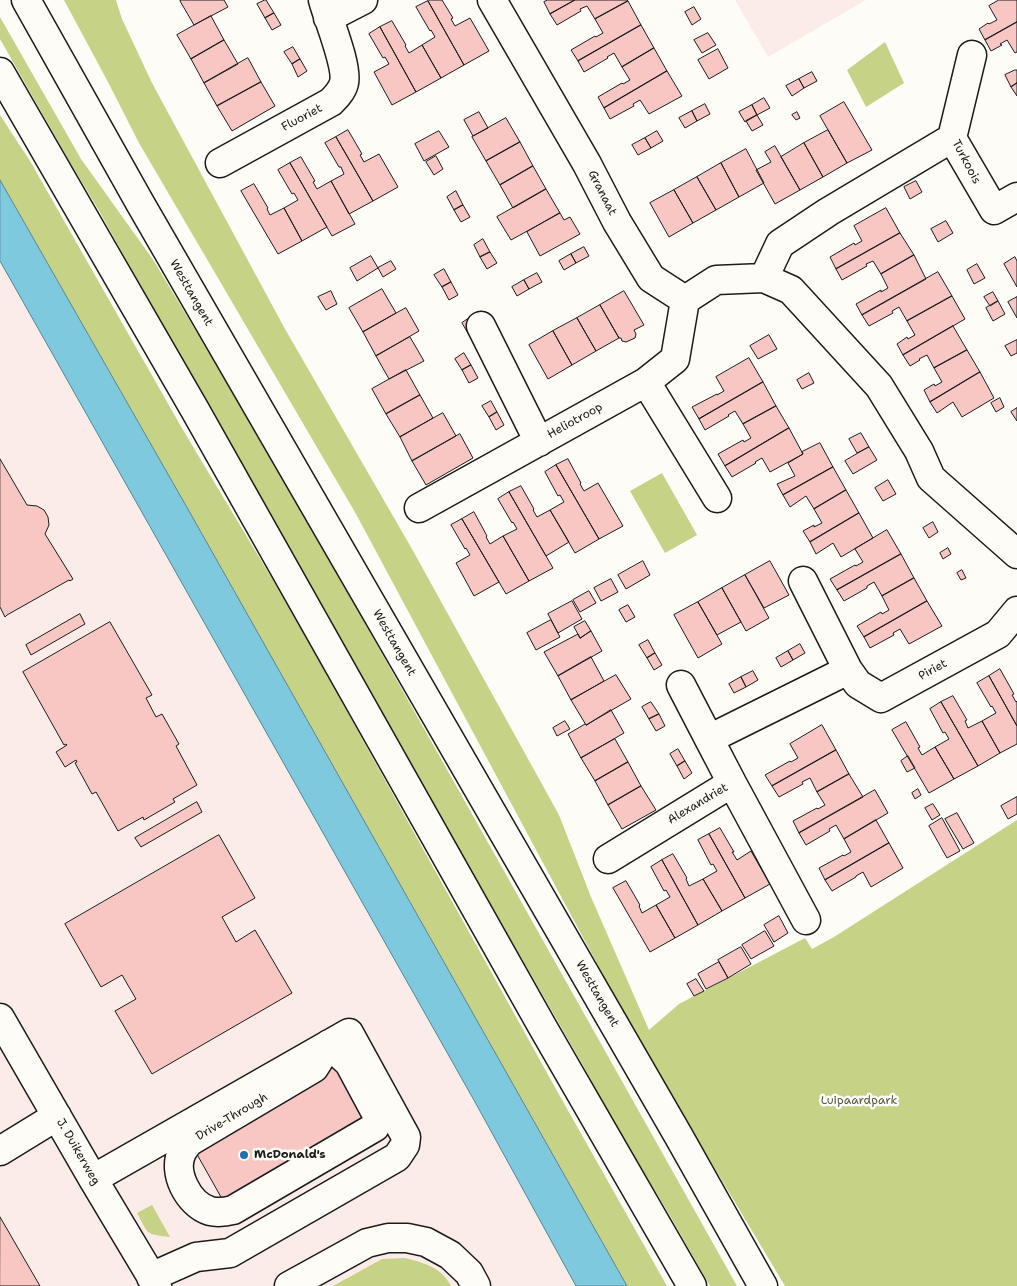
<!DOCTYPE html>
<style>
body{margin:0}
canvas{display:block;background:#fdfcf7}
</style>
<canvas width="1017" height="1286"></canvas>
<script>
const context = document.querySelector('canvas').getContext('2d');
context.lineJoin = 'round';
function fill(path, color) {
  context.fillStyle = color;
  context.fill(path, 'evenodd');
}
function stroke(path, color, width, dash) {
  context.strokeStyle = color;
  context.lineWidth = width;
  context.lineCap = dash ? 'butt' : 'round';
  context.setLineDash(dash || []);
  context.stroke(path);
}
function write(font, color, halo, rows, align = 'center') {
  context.font = font + ' "Shantell Sans",sans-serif';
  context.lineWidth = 5;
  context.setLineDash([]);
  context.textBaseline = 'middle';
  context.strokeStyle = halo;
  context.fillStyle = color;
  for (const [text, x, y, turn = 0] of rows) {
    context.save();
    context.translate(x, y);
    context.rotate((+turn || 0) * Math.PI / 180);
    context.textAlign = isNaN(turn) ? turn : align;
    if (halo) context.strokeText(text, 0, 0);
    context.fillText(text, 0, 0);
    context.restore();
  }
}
fill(new Path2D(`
 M735 0H866L768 57Z
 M0 224 597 1286H0Z`), '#fcece7');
fill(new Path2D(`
 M64 0H116L122 19 152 83 285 329 412 549 559 815 591 897 649 1030 679 1004 805 938 812 949 834 937 1017 820V1286H785L638 1040 356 514 139 143 108 82Z
 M0 17 81 159 154 261 276 465 737 1286H710L669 1214 614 1122 580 1060 393 734 320 601 251 484 98 209 71 164 0 39Z
 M885 42 904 83 866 107 847 70Z
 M0 115 30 161 183 430 292 612 557 1091 667 1286H627L189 511 0 180Z
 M662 473 697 535 665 553 630 491Z
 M152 1205 170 1237C145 1234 149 1235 137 1213Z
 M405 1258C424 1263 441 1267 451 1286H333L382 1259Z`), '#c6d286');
const water = new Path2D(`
 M0 180 189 511 627 1286H576L475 1102 0 261Z`);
fill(water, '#7ec9de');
stroke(water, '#578490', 1);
const building = new Path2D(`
 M182 0H224L228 7 194 25 180 1Z
 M265 0H266L274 13 265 18 257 4Z
 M429 0H442L453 18 451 19 455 26 470 18 489 51 464 65 428 1Z
 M548 0H575L550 14 544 2Z
 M575 0H627L628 1 595 19 587 6 580 9 581 11 557 25 550 14Z
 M999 0H1017V22L985 40 979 29 988 23 989 24 997 20 989 6Z
 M428 1 464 65 441 78 422 45 435 37 431 30 430 31 416 7Z
 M628 1 641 25 578 61 571 50 595 36 596 37 603 33 595 19Z
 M694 7 701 19 692 25 685 12Z
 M274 13 281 25 272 30 265 18Z
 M211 16 224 40 191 59 177 35Z
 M392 21 406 45 405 46 409 53 422 45 441 78 416 92 380 27Z
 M1017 22V52L1015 53 1007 40 1000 44 1002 45 991 51 985 40Z
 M641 25 654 48 622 67 614 53 607 57 608 58 584 72 578 61Z
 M380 27 416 92 392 105 374 72 389 64 385 57 383 58 369 34Z
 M708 33 716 45 702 53 694 40Z
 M224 40 238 64 204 83 191 59Z
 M293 47 300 59 292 64 284 52Z
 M654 48 667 71 604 108 598 97 622 83 623 84 630 80 622 67Z
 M718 49 728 68 709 79 698 60Z
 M248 58 261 82 217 106 204 83Z
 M300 59 307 71 298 77 292 64Z
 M1015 70H1017V83L1011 87 1005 75Z
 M667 71 682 96 649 114 640 100 633 104 634 106 610 119 604 108Z
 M812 72 817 81 804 88 799 79Z
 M799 79 804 88 792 96 786 86Z
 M261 82 275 106 232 131 217 106Z
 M1017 83V96L1011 87Z
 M764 98 770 108 757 115 752 105Z
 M844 102 872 150 847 163 820 116Z
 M705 104 710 114 697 121 692 111Z
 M752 105 757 115 745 122 739 112Z
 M692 111 697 121 685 128 679 118Z
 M479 112 488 128 473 136 464 120Z
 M797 112 800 118 796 120 792 115Z
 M757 115 763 125 752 131 746 121Z
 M506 118 520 142 486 161 472 137Z
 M348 130 362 154 360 155 364 162 379 154 398 187 373 201 336 137Z
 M828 130 847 163 823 177 804 143Z
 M439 131 449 147 424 161 415 144Z
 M657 131 663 141 651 148 645 138Z
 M336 137 373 201 349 214 331 181 344 174 341 167H339L325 143Z
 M645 138 651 148 638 155 632 145Z
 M520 142 533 166 500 185 486 161Z
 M804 143 823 177 800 190 781 157Z
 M775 146 800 190 775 204 756 170 771 162 765 152Z
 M746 149 764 183 739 197 721 163Z
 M436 156 443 169 434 175 426 162Z
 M301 157 315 181 313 182 317 189 331 181 355 224 332 236 290 163Z
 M290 163 327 227 302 241 284 208 298 200 294 193 292 194 278 170Z
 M721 163 739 197 716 210 697 177Z
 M533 166 546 189 513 208 500 185Z
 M697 177 716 210 693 223 674 190Z
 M916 181 922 192 910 199 904 187Z
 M254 184 268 208 267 209 270 215 284 208 302 241 278 254 241 191Z
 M546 189 560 213 511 240 497 217Z
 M674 190 693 223 669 237 650 203Z
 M456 191 463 205 454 210 447 197Z
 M463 205 470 217 461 222 454 210Z
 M886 208 900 233 836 269 830 257 854 243 855 245 862 241 854 226Z
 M560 213 564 220 570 217 580 234 540 256 527 232Z
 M946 221 953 233 938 242 931 229Z
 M900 233 914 255 881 274 873 261 866 264 867 266 842 280 836 269Z
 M483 239 490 252 480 257 474 245Z
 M584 247 589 256 576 263 571 254Z
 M490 252 497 263 487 269 480 257Z
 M571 254 576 263 564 270 559 261Z
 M914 255 926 279 862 315 856 304 881 290V292L888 288 881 274Z
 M371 256 378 268 357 281 350 268Z
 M1015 257 1017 261V287L1004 264Z
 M391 261 396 269 383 277 378 268Z
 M977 264 985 278 974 284 967 270Z
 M444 269 451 282 442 287 434 275Z
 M938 272 952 296 907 321 899 307 892 311 893 313 869 326 862 315Z
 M537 273 542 282 529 289 524 280Z
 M524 280 529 289 517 296 512 287Z
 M451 282 458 295 449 300 442 287Z
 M382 289 396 313 363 332 349 308Z
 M331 291 337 304 326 310 318 297Z
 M624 291 644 325 634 330 636 334 635 338 626 342 622 341 621 338H619L600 305Z
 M993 292 998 301 990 306 984 297Z
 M952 296 965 319 903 355 897 344 907 337 908 339 915 335 907 321Z
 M1017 297V318L1008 302Z
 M998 301 1005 314 993 321 986 308Z
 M600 305 619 338 596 351 577 318Z
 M406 308 419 331 376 356 363 332Z
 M471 317 478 330 469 335 462 323Z
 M577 318 596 351 572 365 553 331Z
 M953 326 967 350 934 368 927 355 919 359 920 360 910 366 903 355Z
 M553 331 572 365 548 379 529 345Z
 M769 335 777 349 758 359 750 346Z
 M410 337 424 361 389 379 376 356Z
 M1017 340V353L1011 356 1005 346Z
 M967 350 980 372 930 402 924 390 934 384 935 386 942 382 934 368Z
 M464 353 471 365 462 370 455 359Z
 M749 358 763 382 699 419 692 407 717 394V395L724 391 716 377Z
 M471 365 478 378 469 383 462 370Z
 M406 370 420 395 386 414 372 389Z
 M980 372 994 398 962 417 953 402 937 413 930 402Z
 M809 373 814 383 802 389 797 380Z
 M763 382 776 406 743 424 735 411 728 415 729 416 705 430 699 419Z
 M420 395 433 418 400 437 386 414Z
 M1000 398 1004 407 996 412 991 403Z
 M491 401 497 412 489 417 482 406Z
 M776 406 789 428 725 466 718 454 743 440 744 442 751 438 743 424Z
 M1017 408V421L1011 412Z
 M497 412 504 425 496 430 489 417Z
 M443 413 456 436 412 461 400 437Z
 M789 428 803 454 770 472 762 458 755 462 756 463 732 477 725 466Z
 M861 433 869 447 857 453 849 439Z
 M460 434 473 458 426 485 412 461Z
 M820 443 833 467 783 495 777 484 795 476 788 463 803 454 802 452Z
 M869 447 877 460 853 474 845 461Z
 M0 459 27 505 37 506 44 510 48 517 49 525 45 534 73 579 70 581 69 580 7 615 5 617 0 607Z
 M568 459 581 483 580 484 584 491 598 483 623 526 599 539 556 465Z
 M556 465 599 539 575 553 550 510 564 502 560 495 558 496 545 472Z
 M833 467 846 490 814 509 806 496 790 507 783 495Z
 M888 480 896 494 883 501 875 488Z
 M521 486 534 509 533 510 537 517 550 510 569 542 546 556 509 492Z
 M846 490 859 513 810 542 803 531 814 525V527L822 523 814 509Z
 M509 492 553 568 529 581 503 536 517 529 513 522 512 523 498 499Z
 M474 512 487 536 486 537 490 544 503 536 529 581 506 594 462 519Z
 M859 513 873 538 841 557 833 543 816 554 810 542Z
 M462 519 499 582 474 596 456 563 470 555 466 548 465 549 451 525Z
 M933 522 938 532 929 538 923 528Z
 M887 530 901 554 837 590 830 579 855 565 856 566 863 562 855 549Z
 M948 548 951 554 943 559 940 553Z
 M901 554 914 578 882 596 874 582 867 586V588L844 601 837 590Z
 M643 561 650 575 626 589 618 575Z
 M770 561 789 595 764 608 745 575Z
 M962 570 966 578 961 580 957 573Z
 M745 575 769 618 746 631 722 588Z
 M914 578 927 601 864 637 857 626 881 612 882 614 889 610 882 596Z
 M611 579 618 592 601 601 594 588Z
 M722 588 741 622 717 635 698 602Z
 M589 591 596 603 580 612 573 600Z
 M572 601 582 619 558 633 548 614Z
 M927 601 942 626 909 644 900 629 893 633 894 635 870 648 864 637Z
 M698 602 722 644 698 658 674 615Z
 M628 605 635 617 626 622 619 610Z
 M80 614 85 624 31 655 26 645Z
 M551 620 560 637 536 650 527 633Z
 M585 621 591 631 580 638 574 627Z
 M110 622 152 695 146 698 156 717 162 714 179 744 176 746 197 785 173 799 175 802 144 820 143 817 118 831 96 792 92 794 75 763 77 762 76 760 65 767 56 752 67 745 66 744 64 745 23 672Z
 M591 631 602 651 558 676 544 652 578 634 580 638Z
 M648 640 655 653 647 658 639 645Z
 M800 644 805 653 793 660 788 651Z
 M788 651 793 660 781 667 776 658Z
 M655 653 662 665 654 670 647 658Z
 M591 657 604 681 571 700 558 676Z
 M1000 669 1014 694 1012 695 1016 702 1017 701V726L989 676Z
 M753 671 758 680 746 687 741 677Z
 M616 675 631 699 586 725 571 700Z
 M989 676 1017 726V744L1000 753 982 721 996 713 992 706 991 707 977 683Z
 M741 677 746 687 734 693 729 684Z
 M953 696 967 720 965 721 968 728 982 721 1000 753 978 766 941 702Z
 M651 702 659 714 649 719 642 707Z
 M941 702 978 766 954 779 935 747 949 739 945 732 943 733 930 709Z
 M611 710 624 733 581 758 568 734 585 724 586 725Z
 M659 714 665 726 656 731 649 719Z
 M565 721 570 729 557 736 553 728Z
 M906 722 920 747 918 748 922 755 935 747 954 779 929 793 892 730Z
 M822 725 836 750 772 786 765 775 790 761 791 762 798 758 790 744Z
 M615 739 628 762 595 781 581 758Z
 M678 749 685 761 677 766 670 754Z
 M836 750 849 774 817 792 810 778 802 782 803 784 779 797 772 786Z
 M908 756 915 768 907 772 901 761Z
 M685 761 692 773 684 779 677 766Z
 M628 762 641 786 608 805 595 781Z
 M849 774 863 797 799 833 793 821 817 808 818 809 825 805 817 792Z
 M641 786 656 810 622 829 608 805Z
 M918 789 921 795 915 799 912 793Z
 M875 790 888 813 844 839 836 825 829 829 830 831 806 845 799 833Z
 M1017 797V814L1008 819 1001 806Z
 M197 802 202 812 141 847 135 838Z
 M933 804 940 815 932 820 925 808Z
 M957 813 974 843 963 849 945 819Z
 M942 818 960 851 947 858 929 826Z
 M876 820 889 843 825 880 819 868 843 855 844 856 851 852 844 839Z
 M720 828 734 852H732L737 860 751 851 770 884 745 898 709 834Z
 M709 834 745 898 722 911 703 879 717 871 713 864 711 865 698 840Z
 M219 835 255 898 222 917 236 942 255 930 292 993 152 1074 115 1011 136 999 122 975 101 987 65 924Z
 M889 843 903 868 871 887 863 872 856 876V877L832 891 825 880Z
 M673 854 687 878 686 879 689 886 703 879 722 911 698 925 662 860Z
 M662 860 698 925 675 938 656 905 670 897 666 890 664 891 651 867Z
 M626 881 640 905 639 906 642 913 656 905 675 938 650 952 613 888Z
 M779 916 788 933 774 942 764 925Z
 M765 931 774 946 751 959 742 945Z
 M741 947 751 964 728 978 718 960Z
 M719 962 728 978 706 989 698 974Z
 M696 979 704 991 694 996 687 984Z
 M340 1063 369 1124 226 1206 194 1149 206 1140Z
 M0 1217 40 1286H0Z`);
fill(building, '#f8c7c3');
stroke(building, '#1c1c1c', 1);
const minor = new Path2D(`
 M492 0 587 164 617 222 651 278 685 300
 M328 18 363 0
 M972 55 952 138 994 210 1017 197
 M220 163 331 102C336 97 342 91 344 83 348 66 328 19 323 0
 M764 278 780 244 828 212 952 138
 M685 300 716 280 764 278 791 290 879 386 919 451 931 478 1017 554
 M481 326 539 442
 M646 382 717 498
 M419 508 646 382 675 359 685 300
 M803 581 848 670 858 684 881 698 998 634 1017 611
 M681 685 709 739
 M608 859 732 783
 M806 920 732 783 709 739 848 670
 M0 1018 93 1179 157 1286
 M329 1044 349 1063 378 1117 375 1127 233 1210C225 1212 218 1213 210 1211 188 1204 172 1172 182 1152 184 1148 187 1145 189 1142L314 1068Z
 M0 1151 57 1116
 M93 1179 349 1033 406 1137 405 1145 397 1157 230 1253 196 1257 151 1277
 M289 1286 367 1243 388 1238H407L426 1242 450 1255 469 1273 476 1286`);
const major = new Path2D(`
 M26 0 140 203 678 1135 763 1286
 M0 72 195 410 542 1026 692 1286`);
stroke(minor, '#1c1c1c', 31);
stroke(major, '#1c1c1c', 31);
stroke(minor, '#fdfcf7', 28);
stroke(major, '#fdfcf7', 28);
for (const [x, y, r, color] of [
 [244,1155,5,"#1f6fb2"]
]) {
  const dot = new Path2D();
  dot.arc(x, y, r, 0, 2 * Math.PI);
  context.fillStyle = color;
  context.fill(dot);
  stroke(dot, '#fdfcf7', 2);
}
write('12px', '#1c1c1c', '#fdfcf7', [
 ["Fluoriet",302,118,-28],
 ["Turkoois",966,162,62],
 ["Granaat",602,193,63],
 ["Westtangent",191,293,60],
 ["Heliotroop",575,421,-29],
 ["Westtangent",394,643,60],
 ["Piriet",933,670,-29],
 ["Alexandriet",698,804,-31],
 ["Westtangent",597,994,60],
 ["Drive-Through",232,1117,-31],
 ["J. Duikerweg",78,1152,60]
]);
write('12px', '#585c41', '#fdfcf7', [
 ["Luipaardpark",859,1101]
]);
write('bold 12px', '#1c1c1c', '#fdfcf7', [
 ["McDonald's",254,1155]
], 'left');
</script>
